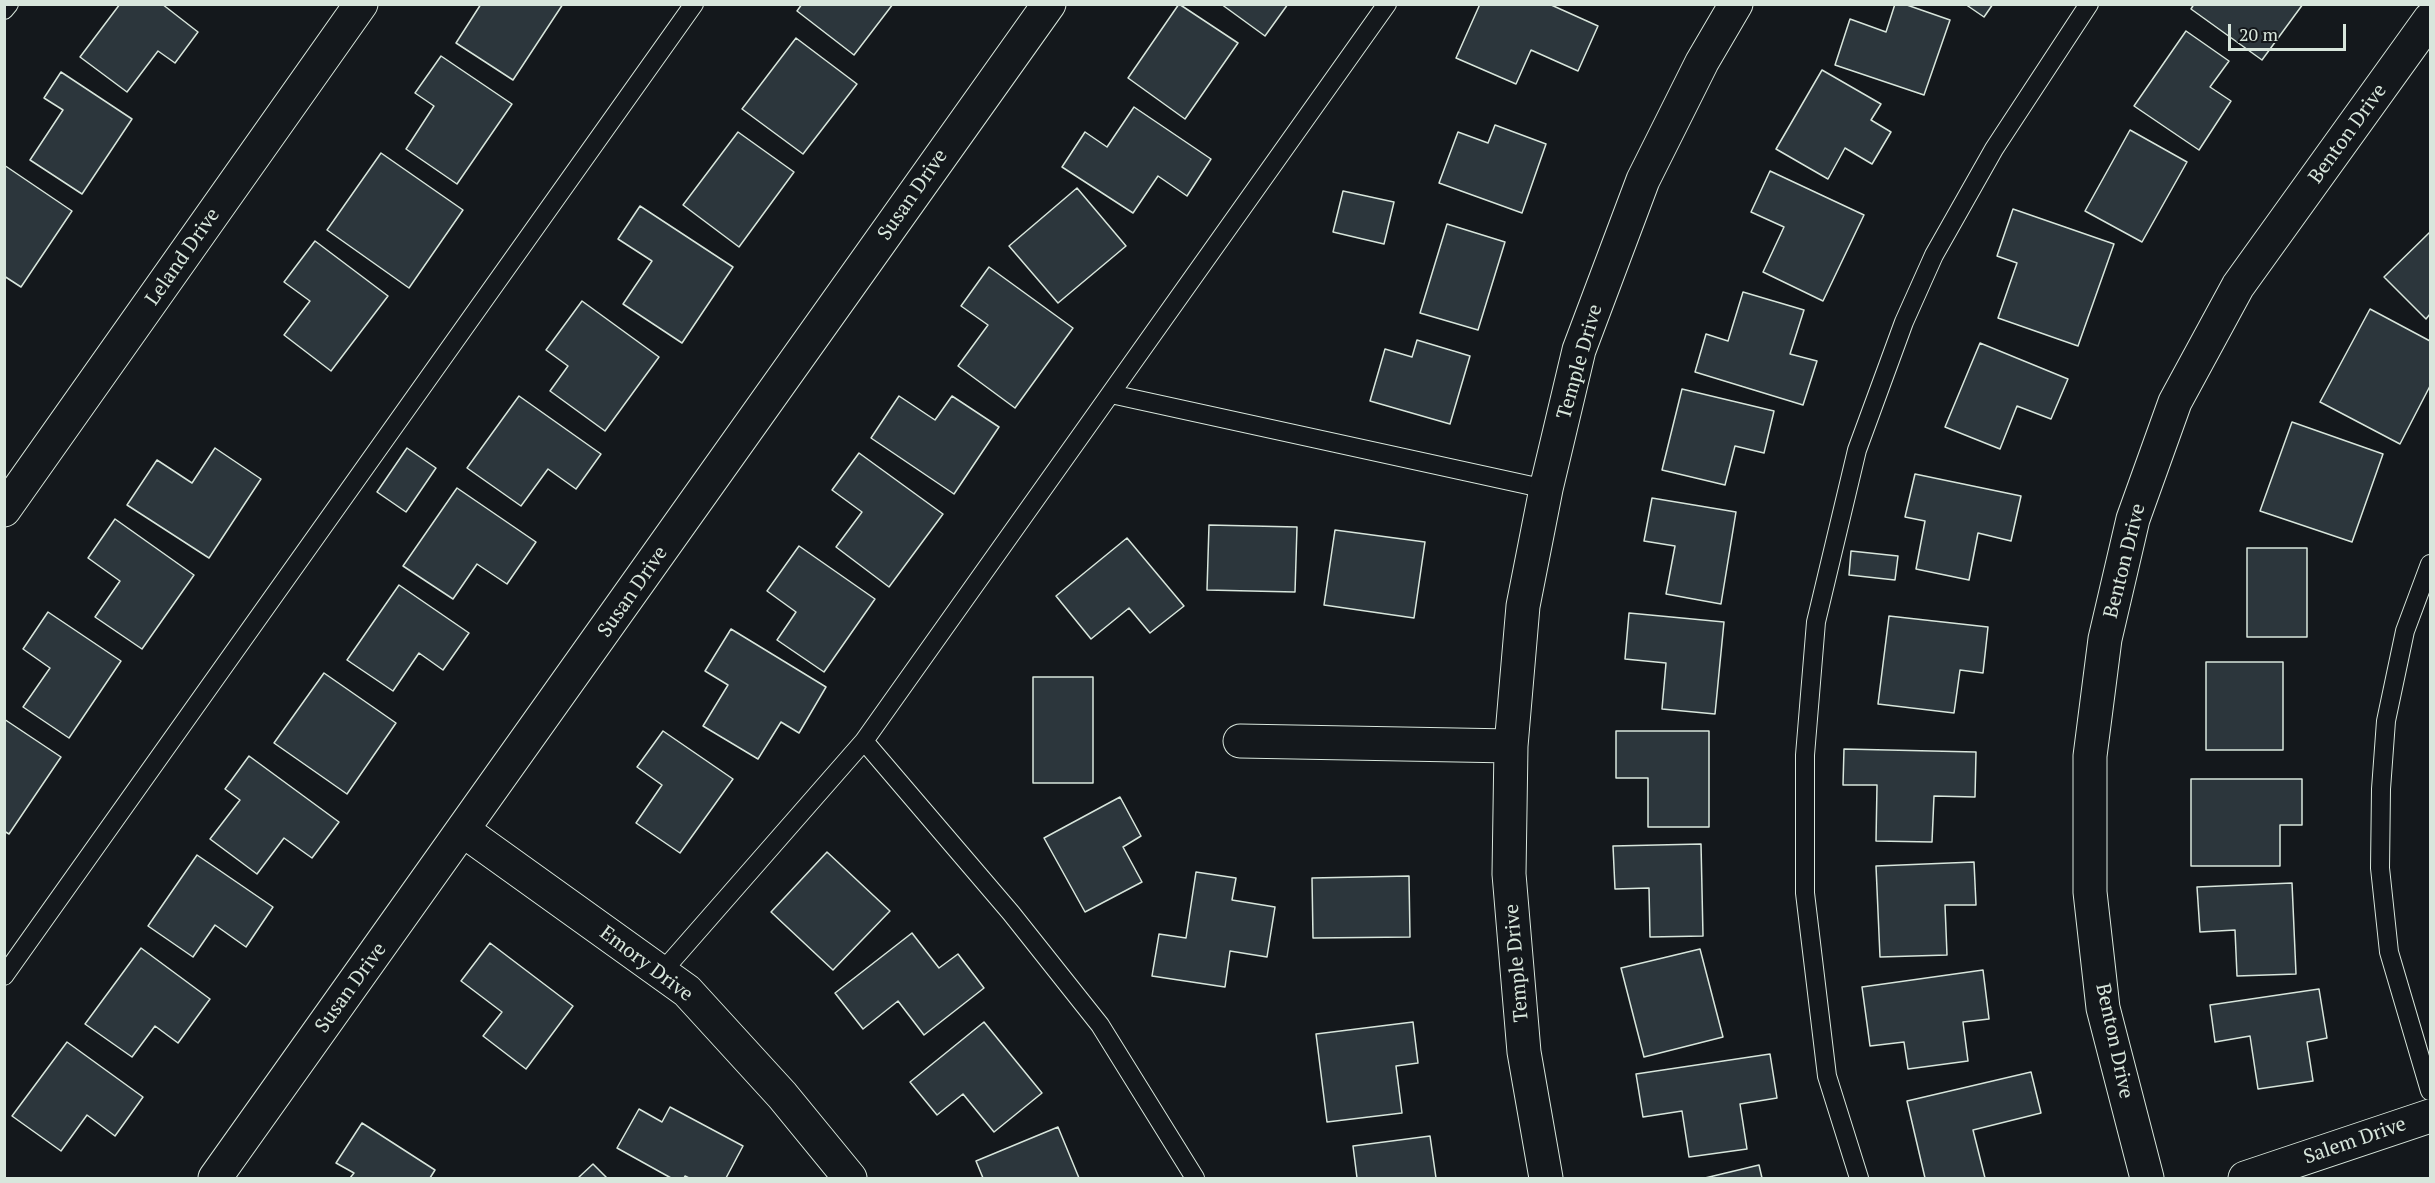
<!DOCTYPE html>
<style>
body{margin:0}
#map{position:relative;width:2435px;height:1183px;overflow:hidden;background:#14181c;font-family:"PT Serif",serif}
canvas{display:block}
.frame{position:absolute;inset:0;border:6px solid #d8e6dc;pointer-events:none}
.scale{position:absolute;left:2228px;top:24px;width:118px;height:27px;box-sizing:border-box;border:3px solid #d8e6dc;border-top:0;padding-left:8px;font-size:18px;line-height:21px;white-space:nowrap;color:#d8e6dc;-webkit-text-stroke:4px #14181c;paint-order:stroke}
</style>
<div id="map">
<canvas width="2435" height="1183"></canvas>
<div class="frame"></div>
<div class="scale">20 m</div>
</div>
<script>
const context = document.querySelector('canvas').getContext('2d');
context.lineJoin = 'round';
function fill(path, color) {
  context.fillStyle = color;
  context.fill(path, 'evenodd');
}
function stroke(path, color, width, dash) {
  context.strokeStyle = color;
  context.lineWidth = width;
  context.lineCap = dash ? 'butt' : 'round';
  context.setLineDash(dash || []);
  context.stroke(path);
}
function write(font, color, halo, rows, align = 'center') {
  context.font = font + ' "PT Serif",serif';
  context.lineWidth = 4.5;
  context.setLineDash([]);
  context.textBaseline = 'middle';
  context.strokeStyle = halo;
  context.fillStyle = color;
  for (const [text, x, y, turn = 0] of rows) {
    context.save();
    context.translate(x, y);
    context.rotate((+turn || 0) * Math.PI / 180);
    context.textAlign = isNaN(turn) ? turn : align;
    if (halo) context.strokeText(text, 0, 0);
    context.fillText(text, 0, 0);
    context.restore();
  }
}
const building = new Path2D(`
 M120 4H162L198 32 175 63 158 51 127 92 80 57Z
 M481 4H563L513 80 456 43Z
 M802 4H893L854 55 797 11Z
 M1179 4 1238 43 1185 119 1128 78Z
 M1221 4H1288L1265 36Z
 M1480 4H1549L1598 26 1578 71 1531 50 1516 84 1456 58Z
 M1895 4H1904L1950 20 1924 95 1835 65 1850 19 1886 32Z
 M1965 4H1993L1984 17Z
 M2194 4H2303L2262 60 2191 9Z
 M2186 31 2229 61 2210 87 2231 101 2199 150 2134 106Z
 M796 38 857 84 803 154 742 109Z
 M441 56 512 104 457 184 406 149 434 106 415 93Z
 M1822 70 1881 104 1871 120 1891 132 1872 164 1845 148 1828 179 1776 149Z
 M61 72 132 119 82 194 30 160 63 110 44 98Z
 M1134 107 1211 159 1187 196 1158 176 1133 213 1062 167 1085 132 1107 147Z
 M1495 125 1546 144 1522 213 1439 183 1458 132 1488 143Z
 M2130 130 2187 162 2142 242 2085 211Z
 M738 132 794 172 739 247 683 205Z
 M381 153 463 210 409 288 327 230Z
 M4 165 72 211 21 287 4 276Z
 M1770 171 1864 215 1823 301 1763 272 1784 227 1751 212Z
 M1077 188 1126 246 1058 303 1009 246Z
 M1343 191 1394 202 1384 244 1333 232Z
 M640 206 733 267 682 343 623 304 652 261 618 239Z
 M2013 209 2114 244 2078 346 1998 318 2017 263 1997 256Z
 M1447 224 1505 242 1478 330 1420 313Z
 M2430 232V314L2426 319 2384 277Z
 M315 241 388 296 331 371 284 335 310 301 284 282Z
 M989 267 1073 328 1015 408 958 366 988 325 961 306Z
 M1743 292 1804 310 1790 354 1817 361 1803 405 1695 372 1706 334 1728 341Z
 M582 301 659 357 605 431 550 391 568 366 546 350Z
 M2370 309 2430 341V386L2400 444 2320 402Z
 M1417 340 1470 356 1450 424 1370 401 1385 349 1412 357Z
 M1980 343 2068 379 2051 419 2017 406 2000 449 1945 427Z
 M1682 389 1774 411 1764 453 1735 446 1725 485 1662 470Z
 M519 396 601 454 576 489 548 469 521 506 467 468Z
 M899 396 935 420 952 396 999 427 954 494 871 438Z
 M2292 422 2383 454 2352 542 2260 511Z
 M215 448 261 479 209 558 127 505 157 460 192 483Z
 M407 448 436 468 406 512 377 492Z
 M859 453 943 514 889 587 836 547 862 512 832 490Z
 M1915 474 2021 496 2011 541 1978 533 1969 580 1916 569 1925 521 1905 517Z
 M457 488 536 542 507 584 477 564 453 599 403 566Z
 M1652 498 1736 512 1721 604 1666 594 1675 546 1644 541Z
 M115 519 194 575 142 649 95 617 120 581 88 558Z
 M1209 525 1297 527 1295 592 1207 590Z
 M1335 530 1425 542 1414 618 1324 605Z
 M1127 538 1184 606 1150 633 1129 608 1091 639 1056 596Z
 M799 546 875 599 824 672 777 640 796 612 767 591Z
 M2247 548H2307V637H2247Z
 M1851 551 1898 556 1895 580 1849 575Z
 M399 585 469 633 443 670 419 653 393 691 347 660Z
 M48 612 121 661 69 738 23 707 50 668 23 649Z
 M1629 613 1724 622 1715 714 1662 709 1666 663 1625 659Z
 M1889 616 1988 627 1983 673 1960 670 1954 713 1878 704Z
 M731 629 826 687 799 733 781 722 758 759 703 726 728 685 705 671Z
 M2206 662H2283V750H2206Z
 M324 673 396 723 347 794 274 743Z
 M1033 677H1093V783H1033Z
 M4 719 61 757 9 834 4 831Z
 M663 731 733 779 680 853 636 823 662 785 637 767Z
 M1616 731H1709V827H1648V778H1616Z
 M1844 749 1976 752 1975 797 1934 796 1932 842 1876 841 1877 785H1843Z
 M249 756 339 822 312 858 284 838 257 874 210 839 240 800 225 789Z
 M2191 779H2302V825H2280V866H2191Z
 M1120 797 1141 836 1123 847 1142 882 1085 912 1044 838Z
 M1701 844 1703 936 1650 937 1649 888 1615 889 1613 846Z
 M827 852 890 911 833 970 771 912Z
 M197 855 273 907 246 947 215 925 193 957 148 926Z
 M1974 862 1976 905H1945L1947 955 1880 957 1876 866Z
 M1196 872 1236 878 1232 900 1275 907 1267 957 1230 951 1225 987 1152 976 1159 934 1186 938Z
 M1409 876 1410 937 1313 938 1312 878Z
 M2292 883 2296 974 2237 976 2235 930 2200 932 2197 887Z
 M912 933 939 968 958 954 984 988 924 1035 898 1001 863 1029 835 993Z
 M490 943 573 1006 526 1069 483 1036 502 1012 461 981Z
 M141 948 210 999 178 1043 155 1026 132 1057 85 1024Z
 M1700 949 1723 1037 1644 1057 1621 968Z
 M1983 970 1989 1019 1963 1022 1968 1061 1908 1069 1904 1042 1870 1046 1862 987Z
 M2319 989 2327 1038 2307 1042 2313 1081 2258 1089 2250 1036 2215 1042 2210 1005Z
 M984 1022 1042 1093 994 1132 963 1094 937 1115 910 1082Z
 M1413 1022 1418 1063 1396 1066 1402 1113 1327 1122 1316 1034Z
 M67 1042 143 1097 115 1136 87 1115 61 1151 12 1116Z
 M1770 1054 1777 1098 1740 1104 1747 1149 1689 1157 1682 1111 1643 1117 1636 1074Z
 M2031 1072 2041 1113 1973 1130 1985 1178H1925L1907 1101Z
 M670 1107 743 1146 726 1178H689L685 1176 684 1178H671L617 1148 639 1109 662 1122Z
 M362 1123 435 1170 430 1178H350L354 1173 336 1163Z
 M1058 1127 1079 1178H983L976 1161Z
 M1430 1136 1436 1178H1357L1353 1146Z
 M593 1164 607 1178H578Z
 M1759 1165 1762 1178H1705Z`);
fill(building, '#2c363c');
stroke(building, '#d8e6dc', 1.5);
const lane = new Path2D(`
 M4 10 9 4
 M1111 394 1546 489
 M2430 564 2405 631 2386 721 2381 789 2380 868 2389 952 2430 1091
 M864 741 1011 913 1100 1025 1195 1178
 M661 973 864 741 1387 4
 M4 976 694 4
 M1859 1178 1827 1076 1805 893V755L1816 622 1857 450 1904 322 1934 255 1994 149 2089 4`);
const street = new Path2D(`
 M4 510 361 4
 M1240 741 1511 746
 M1546 1178 1524 1052 1509 874 1511 746 1523 606 1546 489 1579 350 1643 180 1702 62 1736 4
 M2147 1178 2103 1008 2090 892V756L2105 639 2133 519 2175 402 2238 286 2430 19`);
const secondary = new Path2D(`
 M464 831 687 991 782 1095 850 1178
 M215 1178 1049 4
 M2245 1178 2430 1116`);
stroke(lane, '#d8e6dc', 20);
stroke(street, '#d8e6dc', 35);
stroke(secondary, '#d8e6dc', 35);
stroke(lane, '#14181c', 18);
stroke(street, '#14181c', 33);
stroke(secondary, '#14181c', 33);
write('20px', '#d8e6dc', '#14181c', [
 ["Benton Drive",2348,134,-54],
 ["Susan Drive",913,195,-55],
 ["Leland Drive",183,257,-55],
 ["Temple Drive",1580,362,-74],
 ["Benton Drive",2125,561,-76],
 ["Susan Drive",633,592,-55],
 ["Temple Drive",1517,963,-95],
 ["Emory Drive",646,964,37],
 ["Susan Drive",351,988,-54],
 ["Benton Drive",2114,1041,78],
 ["Salem Drive",2355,1141,-19]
]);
</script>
